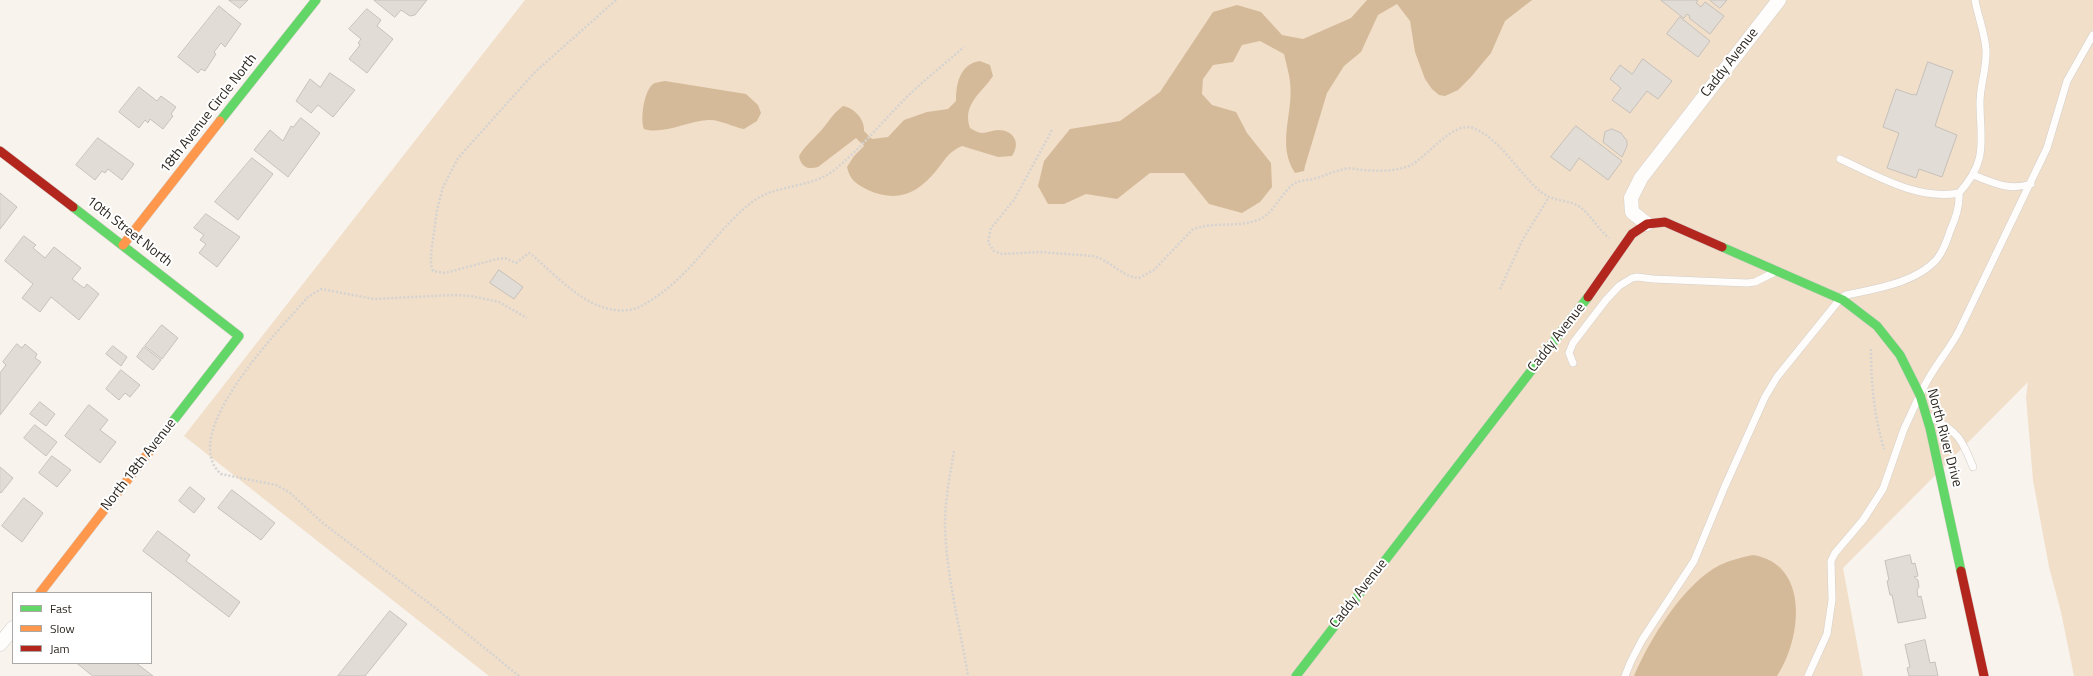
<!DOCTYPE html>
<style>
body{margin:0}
#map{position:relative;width:2093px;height:676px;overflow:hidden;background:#f8f3ed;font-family:"Titillium Web",sans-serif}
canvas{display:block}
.legend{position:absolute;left:12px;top:592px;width:140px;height:72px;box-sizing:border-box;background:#fff;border:1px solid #aba8a5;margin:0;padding:5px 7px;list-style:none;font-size:12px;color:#2c261f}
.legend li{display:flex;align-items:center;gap:8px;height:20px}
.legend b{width:20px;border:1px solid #aba8a5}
</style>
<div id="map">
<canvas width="2093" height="676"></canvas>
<ul class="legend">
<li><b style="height:5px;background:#63d668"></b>Fast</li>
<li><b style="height:5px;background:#ff974d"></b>Slow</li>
<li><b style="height:5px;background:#b3261e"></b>Jam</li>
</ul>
</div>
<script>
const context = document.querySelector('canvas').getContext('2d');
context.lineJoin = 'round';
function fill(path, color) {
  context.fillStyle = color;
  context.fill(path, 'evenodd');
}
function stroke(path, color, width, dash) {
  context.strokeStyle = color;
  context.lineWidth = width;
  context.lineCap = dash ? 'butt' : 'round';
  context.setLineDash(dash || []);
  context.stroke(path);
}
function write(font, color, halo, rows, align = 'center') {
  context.font = font + ' "Titillium Web",sans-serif';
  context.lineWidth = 4;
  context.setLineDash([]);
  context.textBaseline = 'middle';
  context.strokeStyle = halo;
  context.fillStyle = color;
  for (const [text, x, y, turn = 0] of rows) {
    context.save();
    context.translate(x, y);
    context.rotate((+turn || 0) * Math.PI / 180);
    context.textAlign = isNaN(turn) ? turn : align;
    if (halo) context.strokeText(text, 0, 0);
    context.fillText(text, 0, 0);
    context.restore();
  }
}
fill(new Path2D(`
 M525 0H2093V676H2074L2061 612 2049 567 2033 480 2026 397 2028 382 1843 568 1863 676H489L184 436Z`), '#f1dfc9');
fill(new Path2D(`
 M1367 0H1532L1505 21 1491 53 1471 77 1458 90 1445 96 1439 95 1432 89 1425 79 1415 52 1410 21 1397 4 1378 15 1361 52 1344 66 1327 93 1305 166 1304 171 1295 173C1276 144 1294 113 1290 82 1289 73 1286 63 1284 54L1260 41 1242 45 1233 62 1213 65 1203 79 1202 94 1212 105 1236 112 1247 133 1271 163 1272 187 1260 202 1242 213 1209 204 1184 173H1150L1117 199 1086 194 1064 204H1048L1038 186 1044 161 1070 129 1120 121 1160 92 1213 12 1237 5 1261 12 1282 35 1303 39 1351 18Z
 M980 61 990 65 993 76C981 94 962 104 970 128 974 130 978 133 982 133 987 133 993 130 998 130 1014 130 1021 143 1012 156L998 157 962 146C947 153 946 159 936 171 917 194 897 203 868 190 856 184 850 180 847 167L854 156 864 146 856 138 818 167C808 170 801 167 799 156 805 145 816 137 824 127 831 118 834 113 843 106 855 108 865 120 864 131L872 139 888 137 904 120 927 112 948 109 956 101C956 83 960 64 980 61Z
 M665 81 746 94 758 105 761 113 757 121 744 129C733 127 719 119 708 120 688 121 663 135 644 129 640 119 644 91 653 84 656 82 661 82 665 81Z
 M1753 555C1810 564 1802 639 1777 676H1634C1649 640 1684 583 1720 565 1731 560 1742 557 1753 555Z`), '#d5ba9a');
const building = new Path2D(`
 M229 0H248L240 8Z
 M374 0H427L415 15 410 16 401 10 395 17Z
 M1661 0H1698L1696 3 1701 7 1705 2 1724 16 1710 34 1689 18 1690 16 1687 14 1684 18Z
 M1710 0H1727L1720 8Z
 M219 6 241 24 225 47 221 43 214 52 216 54 205 71 201 69 198 73 178 57Z
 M367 9 381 20 377 26 393 39 367 73 349 59 360 45 358 43 361 39 349 29Z
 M1680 17 1710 41 1698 57 1667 34Z
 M1643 59 1672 81 1658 99 1647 91 1630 113 1612 100 1621 88 1610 79 1620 65 1632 74Z
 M1928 62 1953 71 1935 126 1957 135 1942 177 1919 169 1916 178 1887 168 1899 133 1883 127 1896 89 1913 95 1914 94 1916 95Z
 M330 73 355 90 333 117 318 105 311 113 296 101 310 79 320 87Z
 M139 87 157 101 161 96 176 107 171 114 173 116 163 129 150 119 148 123 145 120 139 128 119 112Z
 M301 118 320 133 288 177 254 150 270 130 283 141 291 126 293 127Z
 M1576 126 1622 161 1608 180 1579 158 1570 171 1551 157Z
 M1612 129 1621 133 1627 141V146L1622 157 1603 142 1605 132Z
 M98 138 134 164 122 180 108 169 105 173 102 171 95 180 76 165Z
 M252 158 273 174 238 220 215 202Z
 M0 193 17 207 0 229Z
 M206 214 240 237 217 267 199 253 206 244 200 240 204 235 194 228Z
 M24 236 36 245 33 248 45 258 54 247 81 268 72 279 84 288 87 284 99 294 79 320 51 297 40 312 22 298 33 284 5 261Z
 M499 270 523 287 514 299 490 283Z
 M162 325 178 338 162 359 145 346Z
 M17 344 22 348 25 344 37 354 35 358 41 362 0 415V373L6 365 3 362Z
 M113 346 127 357 121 366 106 354Z
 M144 347 161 360 153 370 137 357Z
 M121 370 140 385 130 397 125 393 119 400 106 389Z
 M40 402 55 414 46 426 30 414Z
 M89 405 108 420 100 430 116 442 100 463 65 436Z
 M35 425 57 442 46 456 24 438Z
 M52 456 71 470 57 487 39 473Z
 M0 467 13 478 1 493 0 492Z
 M190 487 205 499 194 513 179 501Z
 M232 490 275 523 261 540 218 508Z
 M24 498 43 513 22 542 2 526Z
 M158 531 190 555 186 561 240 602 229 617 143 551Z
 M1910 555 1912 564 1915 563 1918 576 1914 577 1918 580 1919 587 1917 590 1918 597 1921 596 1926 618 1898 623 1892 595H1890L1887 581 1889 580 1885 561Z
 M390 611 407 624 365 676H338Z
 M1925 640 1930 663 1935 662 1938 676H1909L1907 668 1910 667 1905 645Z
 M77 663H136L153 676H93Z`);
fill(building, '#e2dcd6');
stroke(building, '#c6c1bb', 1);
const lane = new Path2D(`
 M1840 159C1876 175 1918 201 1959 193
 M1973 175C1995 183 2008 191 2031 184
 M1573 363 1569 353 1573 343 1606 300 1619 286 1632 278 1637 277 1653 279 1747 283 1755 282 1773 273
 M1922 391C1931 370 1948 352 1959 331L2047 148 2067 81 2093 35
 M1931 417C1958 432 1962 439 1973 467
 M1625 676 1631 661 1642 640 1694 561 1725 486 1765 397 1777 377 1840 299 1846 295C1875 289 1916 283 1937 259 1943 251 1947 241 1950 231 1955 220 1960 205 1959 193 1989 160 1980 141 1980 102 1980 85 1987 68 1986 50 1985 33 1978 17 1975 0
 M1808 676 1827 634 1832 600 1831 561 1835 553 1863 520 1883 489 1904 429 1917 401`);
const street = new Path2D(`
 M1647 224 1632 212 1631 198 1641 178 1779 0
 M0 644 13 628`);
const fast = new Path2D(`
 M220 121 316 0
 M73 207 239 336 163 434
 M1722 247 1843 300 1877 326 1900 355 1920 395 1930 428 1961 571
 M1296 676 1588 297`);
const slow = new Path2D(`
 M123 245 220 121
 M40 593 163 434`);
const jam = new Path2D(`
 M0 151 73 207
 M1588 297 1632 234 1647 224 1665 222 1722 247
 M1961 571 1984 676`);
stroke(lane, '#d4cfc9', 8);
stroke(street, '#d4cfc9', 15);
stroke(fast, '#d4cfc9', 10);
stroke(slow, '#d4cfc9', 10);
stroke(jam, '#d4cfc9', 10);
stroke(new Path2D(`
 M616 0 535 72 458 158 443 187 437 210 431 254V265L433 271 445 273 497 259 505 258 516 263 529 253 532 255C558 277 590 315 629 310 638 309 645 304 653 299 693 273 715 231 752 202 775 184 809 189 833 171 862 148 885 118 912 92 929 76 947 62 964 47
 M1052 130 1014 200 991 228 988 242 994 251 1002 254 1040 252 1093 256C1110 260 1122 277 1139 278L1154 270 1192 230C1211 221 1236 228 1258 220 1273 214 1279 197 1291 186 1298 179 1308 181 1317 178 1326 175 1335 171 1345 169 1351 167 1357 170 1363 170 1378 171 1396 172 1411 165 1428 156 1453 121 1473 128 1501 139 1519 174 1541 192 1553 202 1568 199 1580 207 1591 215 1598 229 1609 238
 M1500 289 1523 239 1549 197
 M1871 349C1871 383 1874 416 1884 449
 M954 451C950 475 945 500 945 524 946 576 960 626 968 676
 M519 676 434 607 324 524 289 492 276 485 221 474C176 434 282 327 308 297L321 289 374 299 453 295 471 296 499 302 527 318`), '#d5d3d1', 2.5, [2, 2]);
stroke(lane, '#fefdfc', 7);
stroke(street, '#fefdfc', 14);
stroke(fast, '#63d668', 9);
stroke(slow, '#ff974d', 9);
stroke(jam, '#b3261e', 9);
write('14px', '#2c261f', '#fff', [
 ["Caddy Avenue",1730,63,-52],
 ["18th Avenue Circle North",209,114,-52],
 ["10th Street North",129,232,38],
 ["Caddy Avenue",1557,338,-52],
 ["North River Drive",1944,438,75],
 ["North 18th Avenue",139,465,-52],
 ["Caddy Avenue",1359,594,-52]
]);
</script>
